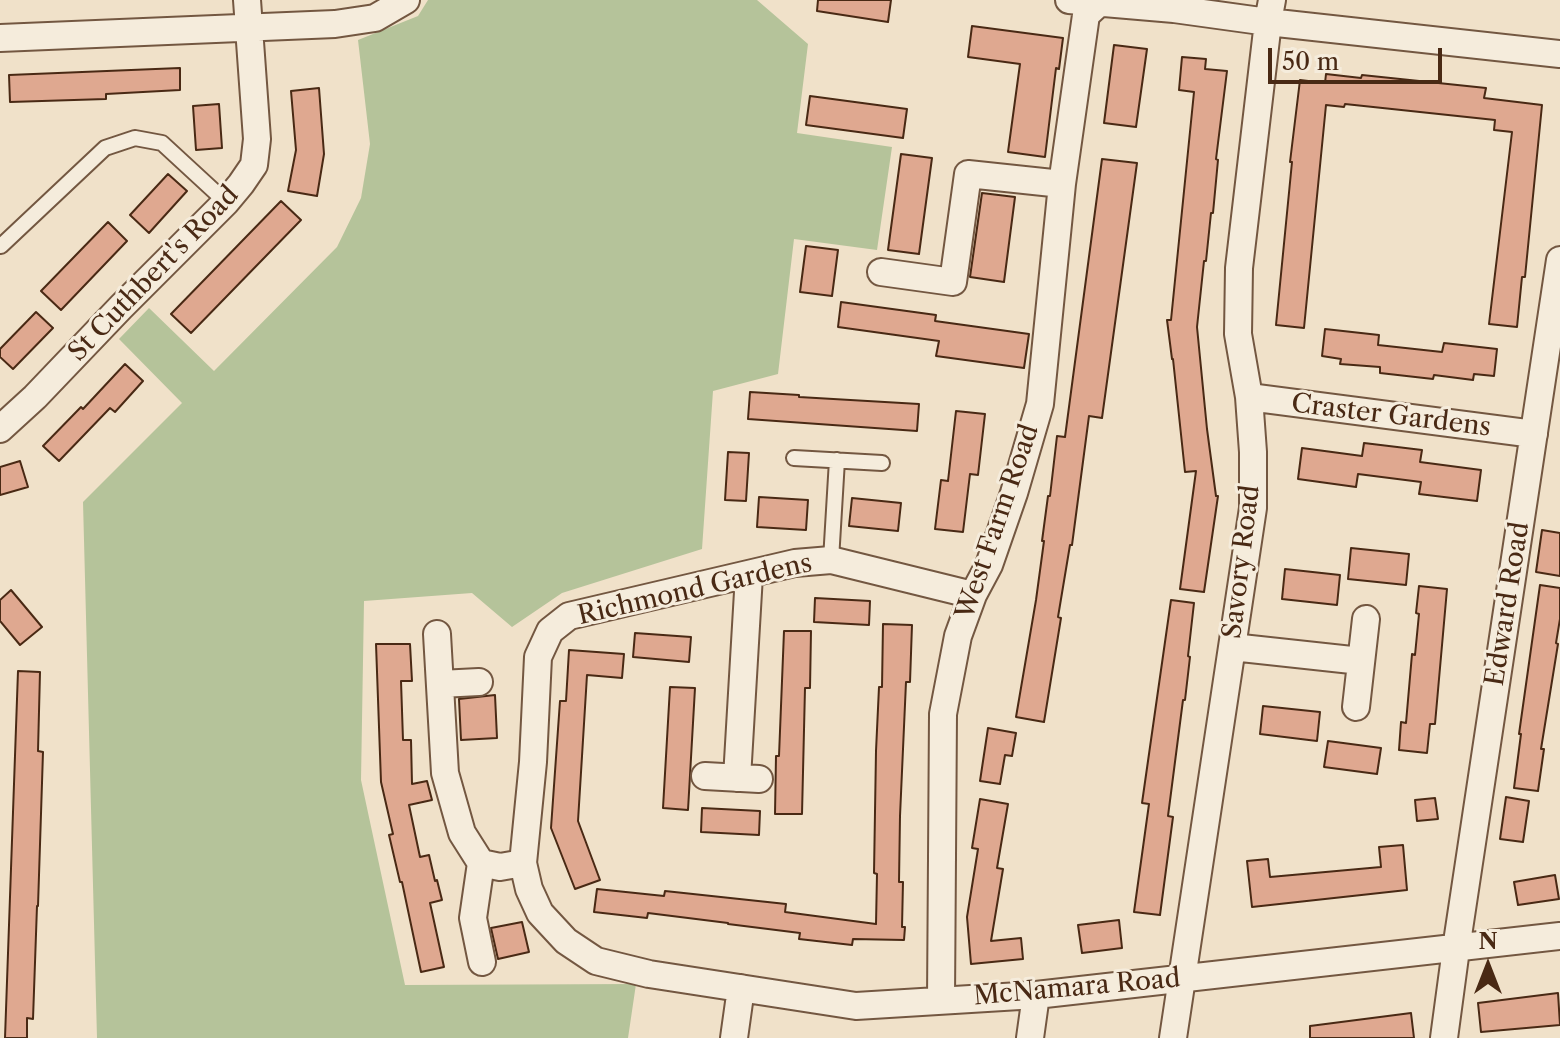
<!DOCTYPE html>
<style>
body{margin:0}
#map{position:relative;width:1560px;height:1038px;overflow:hidden;background:#f0e1c9;font-family:"Libre Caslon Text",serif}
canvas{display:block}
.north{position:absolute;left:1448px;top:926px;width:80px;height:80px;-webkit-text-stroke:6px #f5ecdc;paint-order:stroke;rotate:0deg;font-size:22px;font-weight:700;line-height:32px;text-align:center;color:#492914}
.north::after{content:'';display:block;margin:auto;width:28px;height:36px;background:#492914;clip-path:polygon(50% 0,100% 100%,50% 72%,0 100%)}
.scale{position:absolute;left:1268px;top:48px;width:174px;height:36px;box-sizing:border-box;border:4px solid #492914;border-top:0;padding-left:10px;font-size:24px;line-height:28px;white-space:nowrap;color:#492914;-webkit-text-stroke:6px #f5ecdc;paint-order:stroke}
</style>
<div id="map">
<canvas width="1560" height="1038"></canvas>
<div class="north">N</div>
<div class="scale">50 m</div>
</div>
<script>
const context = document.querySelector('canvas').getContext('2d');
context.lineJoin = 'round';
function fill(path, color) {
  context.fillStyle = color;
  context.fill(path, 'evenodd');
}
function stroke(path, color, width, dash) {
  context.strokeStyle = color;
  context.lineWidth = width;
  context.lineCap = dash ? 'butt' : 'round';
  context.setLineDash(dash || []);
  context.stroke(path);
}
function write(font, color, halo, rows, align = 'center') {
  context.font = font + ' "Libre Caslon Text",serif';
  context.lineWidth = 6;
  context.setLineDash([]);
  context.textBaseline = 'middle';
  context.strokeStyle = halo;
  context.fillStyle = color;
  for (const [text, x, y, turn = 0] of rows) {
    context.save();
    context.translate(x, y);
    context.rotate((+turn || 0) * Math.PI / 180);
    context.textAlign = isNaN(turn) ? turn : align;
    if (halo) context.strokeText(text, 0, 0);
    context.fillText(text, 0, 0);
    context.restore();
  }
}
fill(new Path2D(`
 M428 0H757L808 44 797 133 892 147 877 250 794 239 778 374 713 391 702 549 562 593 512 627 472 593 364 601 361 780 405 985 636 984 628 1038H97L83 502 182 403 119 339 149 308 214 371 337 247 361 198 370 144 358 40 418 16Z`), '#b5c39a');
const building = new Path2D(`
 M818 0H891L888 22 817 11Z
 M972 26 1063 38 1059 69 1056 68 1045 157 1008 152 1020 64 968 57Z
 M1114 45 1147 49 1136 127 1104 123Z
 M1182 57 1206 59 1205 69 1227 71 1216 159 1218 160 1213 213H1211L1206 261H1204L1197 327 1207 429 1216 496H1218L1204 592 1180 589 1196 471 1185 472 1173 359H1172L1167 320H1171L1194 92 1179 90Z
 M180 68V90L106 94V99L10 102 9 75Z
 M1326 74 1361 78 1362 75 1486 88 1484 98 1542 105 1525 277H1522L1517 327 1489 324 1512 132 1494 130 1495 120 1345 104 1344 107 1326 105 1304 328 1276 325 1292 162H1290L1300 80 1325 83Z
 M319 88 324 154 317 196 288 191 296 150 291 91Z
 M810 96 907 109 903 138 806 125Z
 M219 104 222 148 196 150 193 106Z
 M901 154 932 158 919 254 888 250Z
 M1102 159 1137 163 1102 418 1089 416 1072 545H1070L1058 617 1061 618 1044 722 1016 717 1036 600 1044 541H1042L1048 496H1050L1057 436 1065 437Z
 M168 174 187 191 149 233 130 215Z
 M982 193 1015 197 1004 282 970 277Z
 M281 201 301 220 191 333 171 314Z
 M108 222 127 241 61 310 41 291Z
 M806 246 838 250 832 296 800 292Z
 M841 302 936 315 935 321 1029 334 1024 368 936 356 939 341 838 327Z
 M36 312 53 328 13 369 0 357V349Z
 M1325 329 1379 335 1378 345 1442 352 1444 343 1497 349 1494 376 1474 374 1473 380 1434 375 1433 379 1380 373V367L1340 364 1341 359 1322 356Z
 M125 364 143 381 115 412 110 408 59 461 43 446 81 407 83 409Z
 M750 392 799 395V397L919 404 917 431 748 419Z
 M956 411 985 414 978 475 970 474 963 532 935 529 941 480 948 481Z
 M1364 443 1422 450 1420 462 1481 470 1477 501 1419 494 1421 482 1358 474 1356 487 1298 479 1302 448 1362 456Z
 M728 452 749 453 746 501 725 500Z
 M20 461 28 487 0 495V467Z
 M759 497 808 500 806 530 757 527Z
 M852 498 901 503 898 531 849 526Z
 M1542 530 1560 533V576L1536 572Z
 M1351 548 1409 554 1406 585 1348 579Z
 M1285 569 1340 575 1337 605 1282 599Z
 M1540 585 1560 588V619L1556 643 1558 644 1541 749H1544L1538 791 1514 788 1521 734H1519Z
 M1419 586 1447 589 1435 724H1430L1427 753 1399 750 1401 722 1406 723 1412 654 1415 655 1419 614 1416 613Z
 M11 590 42 627 20 645 0 621V600Z
 M815 598 870 601 869 625 814 622Z
 M1171 600 1194 603 1188 656 1190 657 1185 700H1183L1168 816 1173 817 1160 915 1134 912 1149 804 1142 803Z
 M883 624 912 625 910 682H906L900 816 899 882H903L902 927H905L904 940 853 939 852 945 799 939 800 933 728 924V923L648 913 647 918 594 912 597 889 664 896 665 891 786 904 785 912 876 924 877 874 874 873 876 751 879 687H882Z
 M784 631H811L810 688H805L802 814H775L776 756H779Z
 M635 633 691 637 689 662 633 657Z
 M376 644H410L412 681H401L403 740H411L412 784 427 781 432 800 409 805 420 857 429 855 435 881 437 880 442 900 430 903 444 967 421 972 402 882H400L389 835 393 834 381 782Z
 M569 650 624 654 622 678 587 675 578 821 600 880 575 889 551 828 560 701H566Z
 M18 671 40 672 38 751 43 752 38 906H37L33 1019 27 1018V1038H5Z
 M670 687 695 688 688 810 663 808Z
 M495 695 497 738 461 740 459 699Z
 M1263 706 1320 712 1317 741 1260 734Z
 M988 728 1016 733 1012 756 1005 755 1000 784 980 781Z
 M1328 741 1381 748 1377 774 1324 767Z
 M1506 797 1529 801 1523 842 1500 839Z
 M1435 798 1438 819 1417 821 1415 800Z
 M980 799 1008 804 997 868 1003 869 991 941 1021 938 1023 959 971 964 967 917 978 849 972 848Z
 M702 808 760 811 759 835 701 832Z
 M1403 845 1407 890 1252 907 1247 861 1268 859 1270 877 1381 867 1379 847Z
 M1555 875 1559 899 1518 905 1514 882Z
 M1119 920 1122 948 1082 953 1078 925Z
 M522 922 529 952 498 959 491 928Z
 M1558 993 1560 1025 1481 1032 1478 1003Z
 M1411 1013 1414 1038H1310V1026Z`);
fill(building, '#dfa890');
stroke(building, '#492914', 2);
const lane = new Path2D(`
 M1 246 105 148 135 138 162 143 226 202
 M794 458 882 463
 M831 560 837 460`);
const street = new Path2D(`
 M1069 0 1174 9 1268 22 1560 54
 M0 38 335 24 375 18 406 0
 M881 272 953 282 968 174 1062 184
 M1249 397 1534 434
 M0 429 35 397 121 307 226 202 241 184 254 165 257 139 247 0
 M973 595 831 560 795 563 569 616 550 631 538 657 533 762 523 863 529 889 540 913 566 941 596 961 649 974 856 1006 1036 995 1560 936
 M437 634 445 773 462 833 481 863 500 867 523 863
 M1232 647 1361 661
 M440 684 479 682
 M1356 707 1366 619
 M705 776 759 779
 M737 778 749 575
 M481 863 473 918 482 962
 M941 1000 943 714 958 636 973 595 989 565 1014 493 1040 404 1062 184 1086 15 1098 4
 M734 1038 741 988
 M1030 1038 1036 995
 M1173 1038 1253 508V452L1249 397 1238 334 1239 268 1268 22 1272 0
 M1444 1038 1456 949 1560 260`);
stroke(lane, '#735741', 18);
stroke(street, '#735741', 30);
stroke(lane, '#f5ecdc', 14);
stroke(street, '#f5ecdc', 26);
write('26px', '#492914', '#f5ecdc', [
 ["St Cuthbert's Road",154,274,-46],
 ["Craster Gardens",1391,416,7],
 ["West Farm Road",998,522,-71],
 ["Savory Road",1242,562,-83],
 ["Richmond Gardens",695,590,-13],
 ["Edward Road",1508,604,-81],
 ["McNamara Road",1077,988,-5]
]);
</script>
